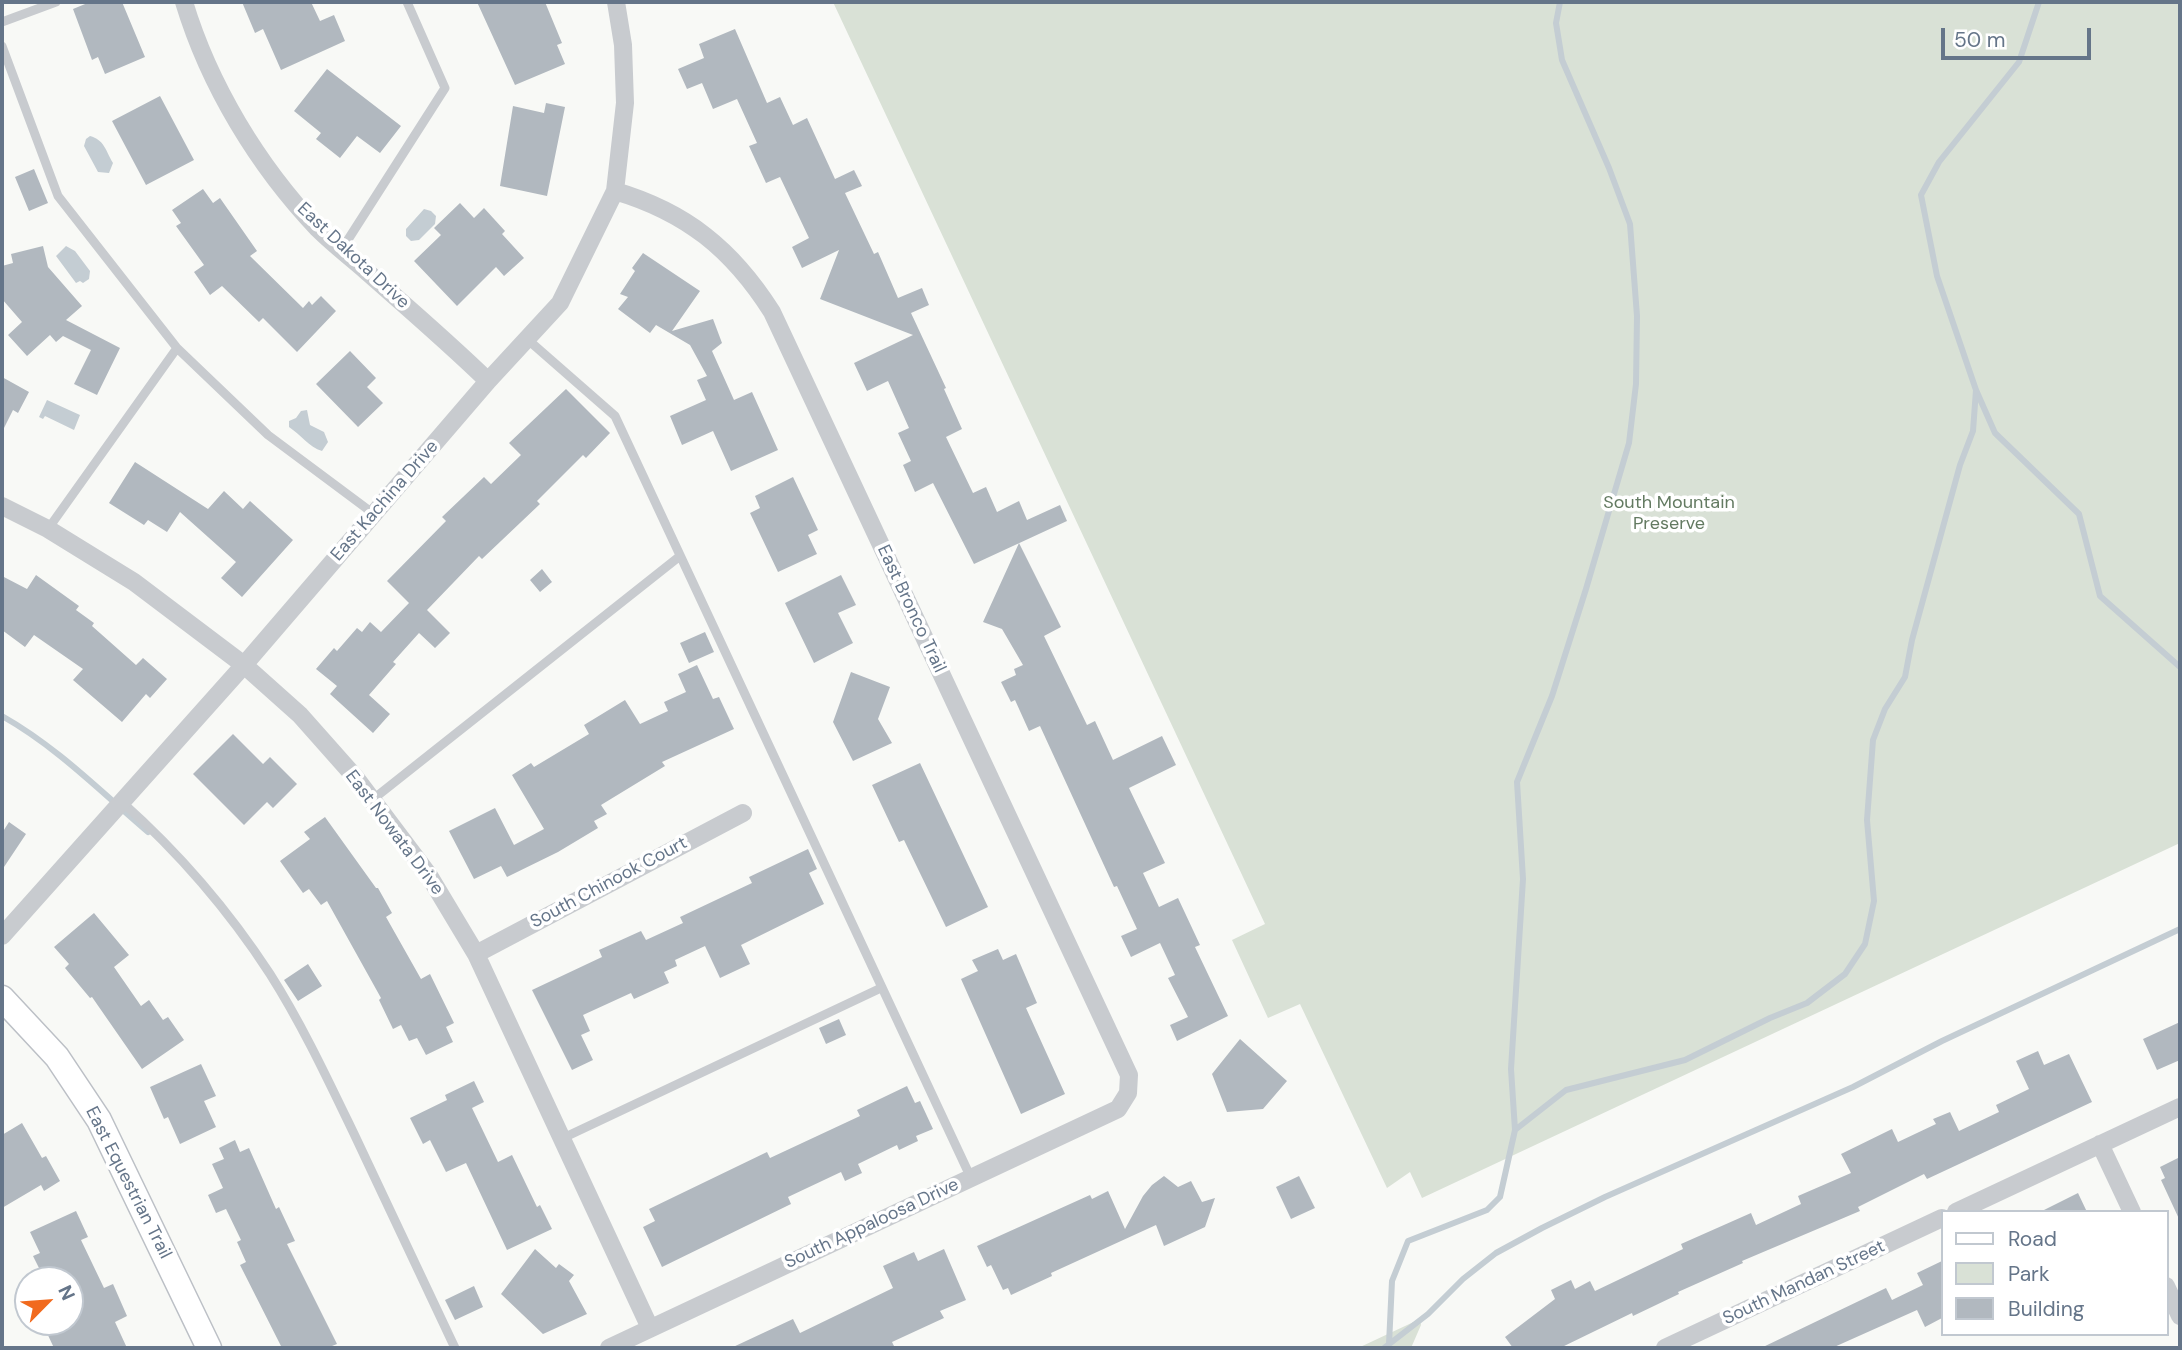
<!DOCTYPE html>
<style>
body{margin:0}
#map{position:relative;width:2182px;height:1350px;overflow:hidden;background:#f8f9f6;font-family:"DM Sans",sans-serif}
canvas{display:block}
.frame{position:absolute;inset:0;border:4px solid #657589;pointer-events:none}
.legend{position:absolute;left:1941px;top:1210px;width:228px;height:126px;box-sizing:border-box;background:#fff;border:2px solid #c1c8d0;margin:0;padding:9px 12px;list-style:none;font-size:21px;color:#657589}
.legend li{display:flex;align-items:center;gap:14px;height:35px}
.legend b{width:35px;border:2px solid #c1c8d0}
.north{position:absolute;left:14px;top:1266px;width:70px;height:70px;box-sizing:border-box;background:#fff;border:2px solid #c1c8d0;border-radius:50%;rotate:65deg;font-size:19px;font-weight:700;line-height:28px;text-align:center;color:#657589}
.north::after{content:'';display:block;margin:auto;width:24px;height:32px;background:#f16a1e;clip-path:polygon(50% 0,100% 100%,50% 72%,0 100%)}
.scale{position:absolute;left:1941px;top:28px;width:150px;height:32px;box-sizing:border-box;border:4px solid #657589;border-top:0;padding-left:9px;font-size:21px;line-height:24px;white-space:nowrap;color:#657589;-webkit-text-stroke:5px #fff;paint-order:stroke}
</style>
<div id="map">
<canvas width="2182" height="1350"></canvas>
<div class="frame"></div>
<ul class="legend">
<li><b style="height:9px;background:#fff"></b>Road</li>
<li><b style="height:19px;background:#d9e1d6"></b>Park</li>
<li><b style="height:19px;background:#b1b8bf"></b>Building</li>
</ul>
<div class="north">N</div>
<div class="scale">50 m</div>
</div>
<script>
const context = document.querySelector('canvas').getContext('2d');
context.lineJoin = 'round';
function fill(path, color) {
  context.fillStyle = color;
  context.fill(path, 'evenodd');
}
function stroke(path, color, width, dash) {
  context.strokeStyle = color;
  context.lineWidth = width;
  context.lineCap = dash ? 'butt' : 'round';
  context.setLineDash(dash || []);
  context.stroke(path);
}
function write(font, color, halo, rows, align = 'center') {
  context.font = font + ' "DM Sans",sans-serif';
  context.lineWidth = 7;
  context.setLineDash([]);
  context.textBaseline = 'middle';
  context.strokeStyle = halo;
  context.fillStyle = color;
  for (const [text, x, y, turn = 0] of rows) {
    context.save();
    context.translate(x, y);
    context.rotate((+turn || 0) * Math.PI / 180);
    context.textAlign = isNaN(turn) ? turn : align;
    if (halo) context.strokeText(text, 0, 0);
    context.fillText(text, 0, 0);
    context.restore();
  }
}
fill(new Path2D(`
 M833 2H2180V843L1422 1198 1410 1172 1387 1188 1300 1004 1268 1018 1232 940 1265 924Z
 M1420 1319 1421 1325 1411 1348H1358Z`), '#d9e1d6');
fill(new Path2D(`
 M90 136C104 140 105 149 113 163L109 173 98 172 84 146 86 139Z
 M424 209 431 211 436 216 435 224 419 240 411 241 406 236V229Z
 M66 246 75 251 90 271 89 279 83 283 80 281 76 283 56 256Z
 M47 400 80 415 74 430 45 416 43 419 39 417Z
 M307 410 310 425 324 432 328 442 322 451C309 447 301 435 289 427V421L296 418 301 411Z`), '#c4cdd3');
stroke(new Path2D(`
 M2039 2 2019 62 1939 162 1921 195 1937 276 1976 390 1995 433 2079 514 2100 596 2180 667
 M2 716C57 747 100 791 148 832
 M1515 1130 1511 1069 1523 879 1517 782 1552 696 1586 589 1629 443 1636 384 1637 316 1630 224 1609 168 1562 60 1556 23 1560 2
 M1389 1344 1392 1281 1408 1241 1487 1210 1500 1197 1515 1130 1566 1090 1685 1060 1770 1018 1807 1003 1845 974 1865 944 1874 901 1867 820 1873 740 1885 709 1905 677 1912 640 1960 465 1973 431 1976 390
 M1384 1348 1428 1314 1463 1279 1496 1253 1542 1228 1605 1197 1853 1087 1942 1041 2180 929`), '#c4cdd3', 6);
fill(new Path2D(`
 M90 2H122L145 57 105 74 98 57 92 60 73 9Z
 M242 2H311L320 21 334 15 345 41 281 70 263 29 255 33Z
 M477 2H545L562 43 557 45 565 64 515 85Z
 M735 29 767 103 780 97 793 125 807 118 835 179 854 170 862 186 845 193 874 254 878 252 898 298 922 288 929 305 911 313 946 388 944 389 962 429 946 437 973 493 986 487 997 512 1019 501 1027 520 1060 505 1067 521 974 564 933 483 915 492 903 465 911 461 898 433 909 428 888 381 867 391 854 363 913 335 820 299 839 250 802 268 792 247 809 238 780 177 766 183 749 146 757 143 737 99 713 109 702 83 687 89 678 69 704 58 699 44Z
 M327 69 401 126 380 153 357 136 340 158 316 139 321 133 294 111Z
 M160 96 194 160 146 185 112 121Z
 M546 103 565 107 547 196 500 186 513 106 544 113Z
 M34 169 48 203 29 211 15 177Z
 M203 189 213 203 220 198 257 251 250 256 303 308 309 301 312 305 321 296 336 311 297 352 263 318 259 322 222 286 210 295 194 272 204 265 176 226 181 223 172 210Z
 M460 203 474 218 484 208 505 231 502 234 524 258 504 276 496 267 457 306 414 261 441 235 434 228Z
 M43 246 48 267 82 306 66 320 120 348 97 395 74 384 91 350 63 336 56 342 50 335 27 356 8 335 22 322 2 299V266L13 263 11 254Z
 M643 253 700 291 672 331 713 319 722 343 712 351 734 400 752 392 778 450 731 471 713 431 682 445 670 416 706 400 697 380 707 376 690 345 656 325 650 333 618 309 628 297 620 294 635 271 632 268Z
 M350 351 376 378 367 387 383 403 358 427 316 384Z
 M2 377 29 392 18 413 13 410 2 432Z
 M566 389 610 433 586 458 583 455 537 501 540 504 482 559 479 556 427 610 450 633 435 648 419 633 393 662 396 664 369 695 390 714 373 733 330 694 337 686 316 669 334 648 337 651 357 628 362 632 370 622 381 632 409 603 387 581 446 521 442 517 484 477 491 484 521 455 509 443Z
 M135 462 208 509 224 491 243 509 250 501 293 540 242 597 221 578 236 562 180 512 167 532 148 520 144 525 109 503Z
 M793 477 818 530 808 535 817 554 778 572 750 513 760 508 755 496Z
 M1019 543 1061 627 1044 636 1087 725 1095 721 1113 760 1162 736 1176 765 1129 788 1165 863 1143 873 1159 907 1178 898 1200 945 1195 947 1228 1016 1177 1041 1170 1025 1188 1017 1168 978 1175 975 1160 943 1131 957 1121 936 1137 929 1117 886 1114 887 1040 726 1029 731 1015 700 1011 702 1001 682 1016 675 1014 669 1023 665 1002 629 983 622Z
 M542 569 552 582 540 592 530 580Z
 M36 575 79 606 76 610 94 623 92 626 136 665 143 658 167 679 150 698 146 694 122 722 73 680 83 669 34 635 25 647 2 630V576L27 589Z
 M841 575 856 605 838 613 853 643 814 663 785 603Z
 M705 632 714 652 689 663 680 643Z
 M697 665 713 699 719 697 734 729 662 762 665 766 601 805 607 814 594 821 598 828 558 852 507 877 501 866 474 879 449 831 495 808 514 845 544 829 512 775 531 763 534 767 589 734 584 725 625 700 640 724 668 711 664 702 686 692 678 674Z
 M851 672 890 687 878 719 892 743 853 761 833 722Z
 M233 734 263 764 270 757 297 784 273 808 267 802 244 825 193 774Z
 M920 763 988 907 946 927 904 840 899 842 872 785Z
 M325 817 376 888H378L392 913 386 917 421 979 430 974 454 1023 446 1027 453 1042 426 1055 417 1038 409 1041 401 1025 393 1029 379 1000 381 998 327 901 321 905 309 889 303 893 280 861 310 839 304 832Z
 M9 822 26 834 2 870V833Z
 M808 849 817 869 809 873 824 904 741 945 750 964 720 978 705 946 675 960 677 966 664 972 669 983 634 999 631 993 583 1015 590 1031 581 1035 593 1060 572 1070 532 990 602 957 599 950 641 931 646 940 683 923 680 917 752 883 749 877Z
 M94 913 129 955 114 967 141 1006 149 1000 163 1020 168 1017 184 1040 142 1069 92 997 90 998 65 968 69 964 54 947Z
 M998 949 1003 960 1016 954 1037 1003 1026 1008 1065 1094 1021 1114 961 979 978 971 972 960Z
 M308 964 322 986 298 1001 284 980Z
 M839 1019 846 1035 826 1044 819 1028Z
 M2180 1022V1060L2157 1070 2143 1039Z
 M1240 1039 1287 1081 1263 1109 1227 1112 1212 1074Z
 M2038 1051 2044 1065 2069 1054 2092 1102 1927 1179 1924 1174 1858 1207 1860 1211 1742 1261 1743 1263 1678 1292 1679 1294 1633 1316 1632 1313 1560 1348H1513L1505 1337 1555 1299 1551 1290 1571 1280 1575 1289 1590 1281 1595 1291 1683 1249 1681 1244 1751 1213 1756 1225 1801 1204 1798 1196 1851 1173 1841 1154 1892 1129 1898 1142 1936 1124 1933 1119 1950 1112 1959 1131 1999 1112 1996 1105 2029 1089 2016 1061Z
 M201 1064 216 1096 204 1101 216 1127 180 1144 168 1117 164 1119 150 1087Z
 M474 1081 484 1102 472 1108 498 1162 512 1155 537 1207 540 1205 552 1229 507 1250 466 1163 446 1172 430 1140 423 1144 410 1118 447 1100 445 1095Z
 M907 1086 915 1103 920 1101 933 1129 916 1136 918 1141 899 1150 897 1145 858 1164 862 1173 845 1181 841 1172 788 1197 791 1204 662 1267 643 1227 655 1221 649 1209 767 1152 770 1158 860 1116 857 1110Z
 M22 1123 42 1158 46 1156 60 1181 44 1191 41 1185 2 1208V1135Z
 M235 1140 240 1152 249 1148 276 1209 279 1207 295 1241 287 1244 337 1344 327 1348H282L240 1265 246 1262 237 1242 241 1240 226 1209 216 1213 208 1195 223 1188 212 1164 224 1159 219 1148Z
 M2180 1157V1221L2161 1180 2165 1178 2160 1167Z
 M1164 1176 1178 1187 1191 1181 1202 1202 1215 1198 1205 1227 1164 1246 1156 1225 1051 1273 1052 1276 1011 1295 1008 1288 1003 1290 991 1265 987 1267 977 1246 1090 1195 1092 1199 1108 1191 1125 1229 1143 1196 1152 1185Z
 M1299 1176 1315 1208 1291 1219 1276 1187Z
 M2078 1193 2087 1212H2040Z
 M76 1211 88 1237 81 1240 104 1288 113 1284 127 1316 115 1322 127 1348H54L46 1331 70 1322V1280H45L33 1256 40 1253 30 1232Z
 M535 1249 556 1268 559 1264 574 1275 569 1281 587 1314 543 1334 501 1294Z
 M944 1249 966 1300 940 1311 944 1318 892 1342 895 1348H731L793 1319 800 1333 893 1288 883 1266 914 1252 918 1261Z
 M1942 1261V1318L1925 1327 1917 1310 1832 1348H1761L1886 1288 1892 1300 1923 1285 1917 1273Z
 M474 1286 483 1307 455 1320 445 1300Z`), '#b1b8bf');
const secondary = new Path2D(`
 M2 998 57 1057 99 1120 209 1348`);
stroke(secondary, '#bcc0c6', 27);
stroke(new Path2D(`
 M2 22 56 2
 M2 46 58 196 177 348 268 435 374 514
 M342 249 445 88 407 2
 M527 339 615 416 971 1178
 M48 529 177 348
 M372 800 680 556
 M122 802C177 851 229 911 270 974 303 1026 329 1082 356 1138 389 1208 422 1278 455 1348
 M561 1139 881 988`), '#c8cbcf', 9);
stroke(new Path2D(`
 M184 2C209 85 258 166 318 229 333 244 350 257 366 271 407 307 449 343 488 381
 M2 506 48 529 134 582 244 665 300 715 355 777 428 874 476 954 650 1328
 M2 936 244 665 488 381 560 303 615 191 625 103 623 45 616 2
 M476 954 743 813
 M2100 1144 2132 1212
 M1956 1212 2180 1107
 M2166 1286 2180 1316
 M609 1348 1118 1109 1128 1093 1129 1075 772 312C732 249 686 212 615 191
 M1665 1348 1942 1218`), '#c8cbcf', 18);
stroke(secondary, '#fff', 24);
write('18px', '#657589', '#fff', [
 ["East Dakota Drive",353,256,43],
 ["East Kachina Drive",385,501,-49],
 ["East Bronco Trail",911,609,65],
 ["East Nowata Drive",394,833,53],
 ["South Chinook Court",609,883,-28],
 ["East Equestrian Trail",128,1183,63],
 ["South Appaloosa Drive",872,1224,-25],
 ["South Mandan Street",1804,1283,-25]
]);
write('18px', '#637a61', '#fff', [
 ["South Mountain",1669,503],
 ["Preserve",1669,524]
]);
</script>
